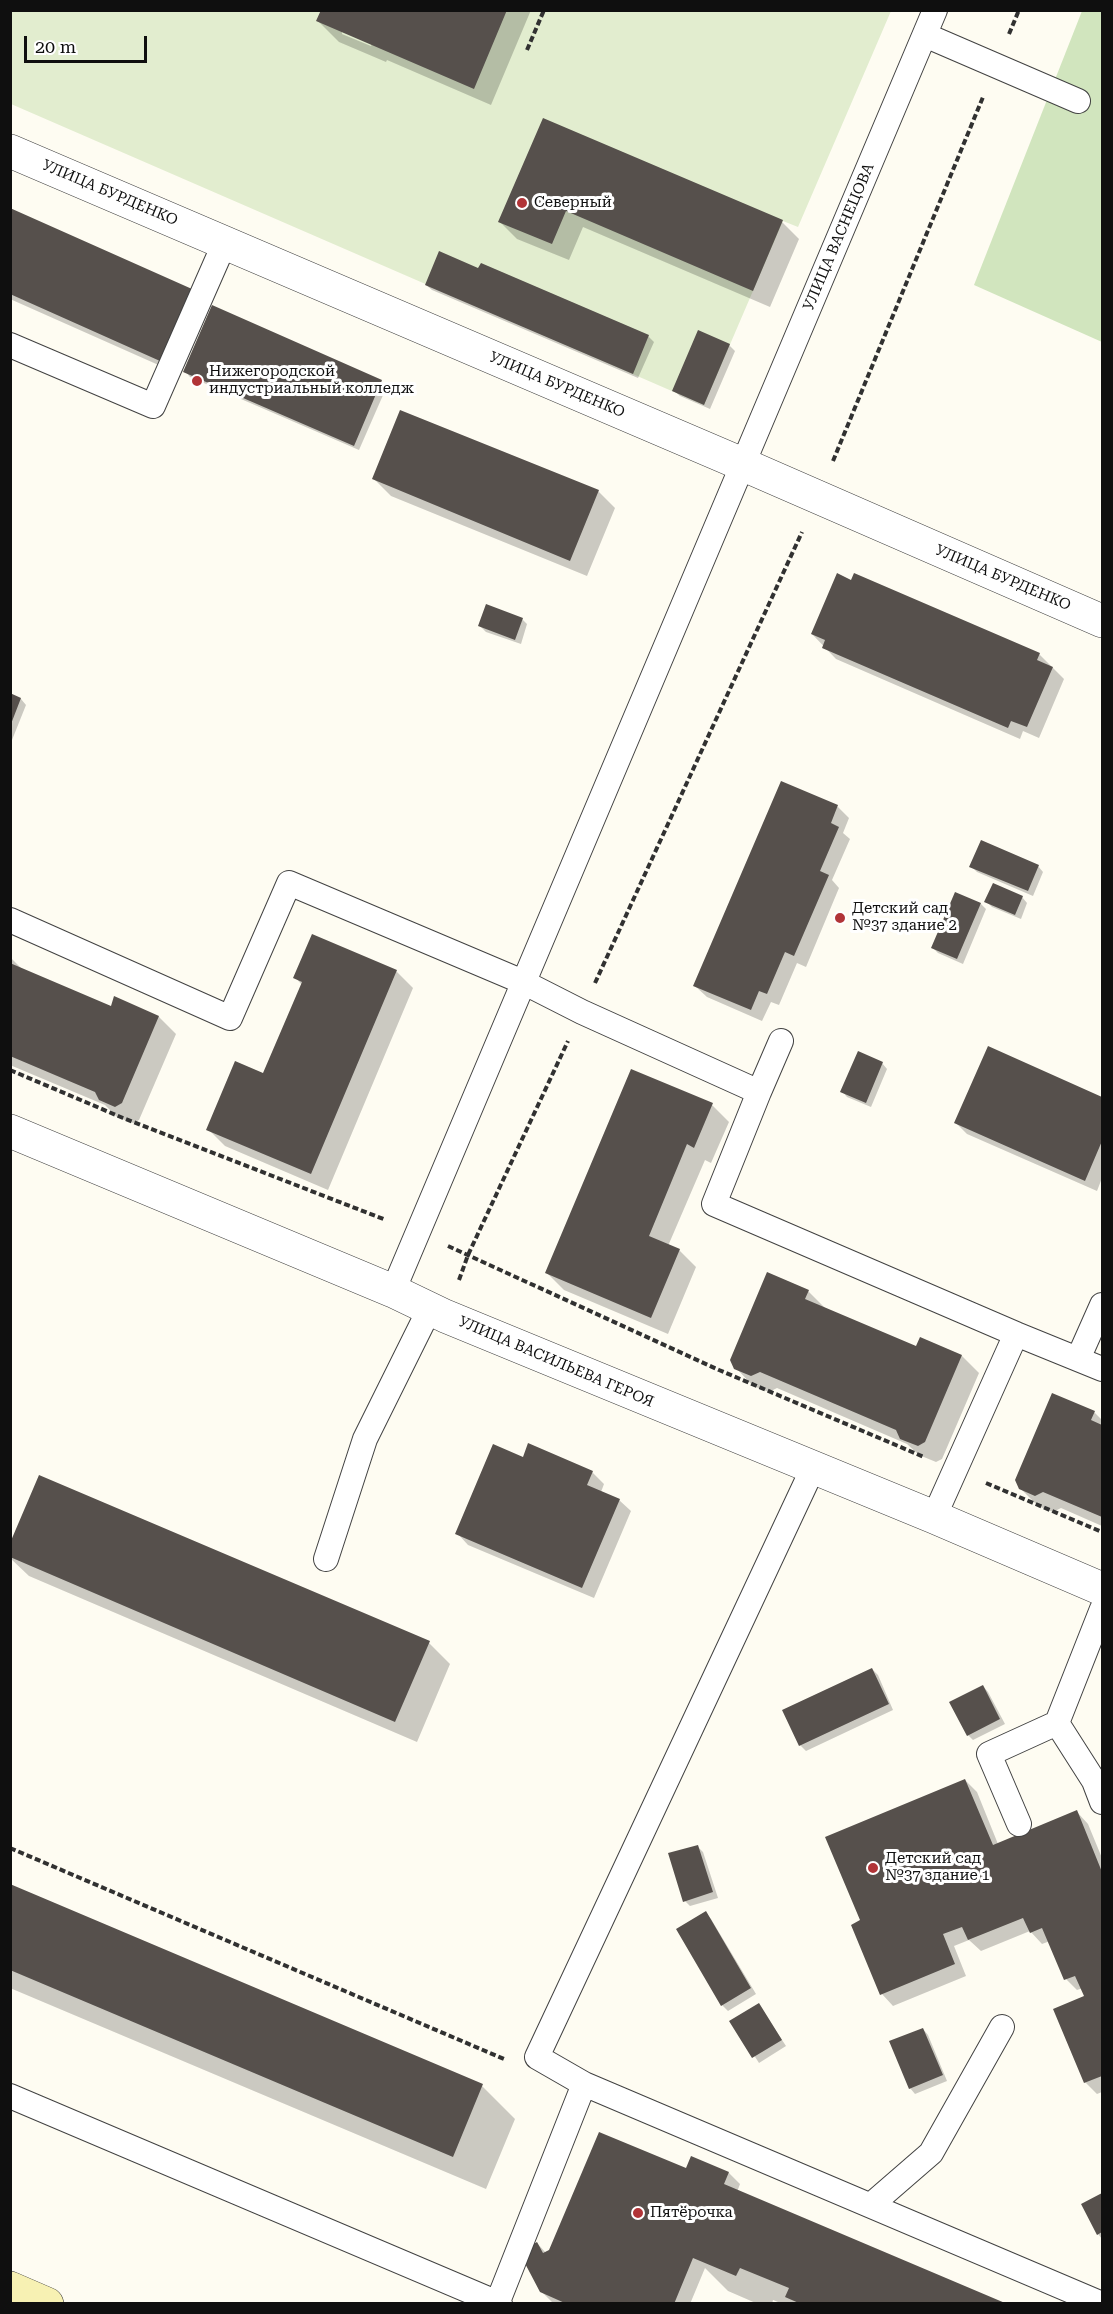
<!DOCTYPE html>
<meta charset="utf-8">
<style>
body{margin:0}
#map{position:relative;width:1113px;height:2314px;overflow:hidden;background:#fefcf2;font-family:"Roboto Serif",serif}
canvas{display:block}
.frame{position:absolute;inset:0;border:12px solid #0f0f0f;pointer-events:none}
.scale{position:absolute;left:24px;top:36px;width:123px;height:27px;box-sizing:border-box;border:3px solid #0f0f0f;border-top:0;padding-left:8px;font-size:18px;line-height:21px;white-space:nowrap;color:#0f0f0f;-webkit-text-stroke:4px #fff;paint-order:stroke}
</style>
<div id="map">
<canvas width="1113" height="2314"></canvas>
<div class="frame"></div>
<div class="scale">20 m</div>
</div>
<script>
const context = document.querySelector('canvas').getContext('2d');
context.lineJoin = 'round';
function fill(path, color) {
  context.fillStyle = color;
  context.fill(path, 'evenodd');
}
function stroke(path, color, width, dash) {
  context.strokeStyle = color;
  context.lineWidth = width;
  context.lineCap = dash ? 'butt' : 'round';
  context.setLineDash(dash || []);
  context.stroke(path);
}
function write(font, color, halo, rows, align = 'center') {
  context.font = font + ' "Roboto Serif",serif';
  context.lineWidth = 6;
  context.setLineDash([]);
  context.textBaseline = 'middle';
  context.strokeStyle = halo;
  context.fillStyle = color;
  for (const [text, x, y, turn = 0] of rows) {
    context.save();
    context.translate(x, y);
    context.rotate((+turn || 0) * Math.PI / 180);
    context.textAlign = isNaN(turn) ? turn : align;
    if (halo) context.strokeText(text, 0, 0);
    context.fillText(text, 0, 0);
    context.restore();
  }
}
fill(new Path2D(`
 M1082 11H1102V342L974 285Z`), '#d1e5be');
fill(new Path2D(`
 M11 11H891L798 227 783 221 704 405 11 104Z`), '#e2edcf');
fill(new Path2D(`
 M322 10H531L491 105 387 60 386 62 339 42 318 21ZM342 30 372 43 371 46 342 34Z
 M544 120 782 222 799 239 770 307 583 227 569 260 517 239 500 222Z
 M10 210 172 371 10 299Z
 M426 285 648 336 654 342 638 378 432 290Z
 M729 345 735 351 710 409 680 396 674 391Z
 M185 371 381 381 387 386 359 450 190 377Z
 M374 479 598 491 615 508 587 576 391 496Z
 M522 619 527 624 521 644 486 632 480 626Z
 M812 634 1039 654 1064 679 1039 738 1023 731 1020 739 836 659Z
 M10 695 21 699 26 705 12 740Z
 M782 783 838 807 849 818 843 833 850 839 832 880 839 888 806 967 797 963 779 1005 771 1002 762 1021 707 997 695 986Z
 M971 866H1038L1043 872 1033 896 977 872Z
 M1022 897 1027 903 1021 919 992 907 986 901Z
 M981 904 986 909 963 964 938 953 933 948Z
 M10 957 22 969 111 1008 159 1017 176 1034 139 1120 133 1123 117 1117 105 1105 10 1065Z
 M396 971 413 988 328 1190 225 1146 208 1129 264 1075 302 985 295 977Z
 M988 1048 1102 1099V1178L1097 1191 967 1134 956 1123Z
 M882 1063 887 1069 871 1107 847 1097 842 1091Z
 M712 1105 729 1122 711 1163 705 1160 668 1246 679 1250 696 1267 668 1334 564 1290 547 1273Z
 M767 1274 808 1291 825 1308 917 1348 962 1356 979 1373 942 1459 936 1462 919 1455 907 1444 777 1388 769 1392 753 1386 736 1368Z
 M1052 1395 1094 1412 1102 1420V1526L1061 1508 1053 1512 1038 1506 1020 1488Z
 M523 1459 592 1472 604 1484 601 1492 619 1500 631 1511 594 1598 468 1545 457 1533Z
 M10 1547 429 1643 450 1664 417 1742 29 1576 10 1558Z
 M872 1669 878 1675 893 1710 806 1751 800 1745Z
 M983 1686 988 1692 1005 1724 973 1740 968 1735Z
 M965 1780 977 1792 998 1844 1077 1812 1088 1824 1102 1858V2092L1097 2094 1085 2082 1086 1997 1083 1988 1077 1990 1066 1979 1050 1941 1042 1944 1030 1931 981 1951 969 1940 954 1946 966 1976 893 2006 882 1994 862 1921Z
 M697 1846 703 1852 718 1898 690 1906 685 1901Z
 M10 1886 482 2086 515 2119 486 2189 10 1988Z
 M705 1913 711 1919 756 1994 728 2011 722 2005 678 1930Z
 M759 2005 786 2046 759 2063 732 2021Z
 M923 2029 928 2035 947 2081 915 2094 910 2088Z
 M687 2170 729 2173 740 2184 737 2192 1001 2304H783L773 2300 772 2304H758L728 2291 705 2268 690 2304H554L541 2291 537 2243 546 2253Z
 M1102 2195V2239L1098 2234 1083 2204Z`), '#0003');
fill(new Path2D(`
 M321 10H507L474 89 316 21Z
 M543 118 783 220 753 291 566 211 552 244 498 222Z
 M10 208 192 289 160 361 10 294Z
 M439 251 478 268 481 263 649 335 633 374 425 285Z
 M212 305 382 380 354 446 183 372Z
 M698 330 730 344 704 405 672 391Z
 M400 410 599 490 570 561 372 479Z
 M837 573 851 580 854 573 1040 653 1037 660 1053 667 1027 727 1011 721 1008 728 822 648 825 640 811 634Z
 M486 604 523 618 515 640 478 626Z
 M10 693 21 698 11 724H10Z
 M781 781 838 805 831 823 839 827 820 871 829 875 794 956 785 952 767 994 759 991 751 1010 693 986Z
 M981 840 1039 865 1028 891 969 867Z
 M993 883 1023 896 1015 915 984 902Z
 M955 892 981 903 957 959 931 948Z
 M312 934 397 970 311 1174 206 1130 235 1061 263 1073 302 982 293 978Z
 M10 963 111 1006 114 996 159 1016 122 1103 115 1107 99 1100 95 1092 10 1056Z
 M988 1046 1102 1097V1141L1085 1181 954 1123Z
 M858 1051 883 1062 866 1103 840 1092Z
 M631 1069 713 1103 694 1148 687 1144 649 1236 680 1249 651 1318 545 1273Z
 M767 1272 809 1290 805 1299 916 1346 920 1337 962 1355 925 1442 918 1446 900 1439 896 1430 760 1372 751 1376 734 1369 730 1360Z
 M1052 1393 1095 1411 1091 1420 1102 1425V1517L1043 1492 1035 1496 1019 1489 1015 1480Z
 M528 1443 593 1471 587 1485 620 1499 582 1588 455 1534 493 1444 523 1457Z
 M39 1475 430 1641 395 1722 10 1557V1543Z
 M872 1668 889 1704 799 1746 782 1710Z
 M983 1685 1000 1719 967 1736 949 1702Z
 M965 1779 993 1845 1077 1810 1102 1872V2076L1084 2083 1053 2009 1084 1996 1075 1976 1064 1980 1042 1928 1030 1933 1023 1918 968 1940 962 1927 943 1934 955 1964 880 1995 851 1925 860 1920 825 1837Z
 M698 1845 713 1892 683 1902 668 1853Z
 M10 1884 483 2084 453 2157 10 1970Z
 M706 1911 751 1988 721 2006 676 1929Z
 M759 2003 782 2040 752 2058 729 2021Z
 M923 2028 943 2075 909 2089 889 2041Z
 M599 2132 686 2168 691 2156 729 2172 724 2184 1005 2303 801 2304 785 2297 789 2288 740 2268 736 2276 693 2258 674 2304H567L540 2292 519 2252 537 2242 543 2253 549 2250Z
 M1102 2193V2232L1097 2235 1081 2204Z`), '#56504c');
const service = new Path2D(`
 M925 35 1078 101
 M10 345 153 406 225 242
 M10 920 230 1018 289 883 523 982 582 1012 759 1092 714 1204 1016 1334
 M759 1092 781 1041
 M393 1291 935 10
 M1078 1359 1102 1305
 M934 1517 1016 1334 1102 1369
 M326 1559 365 1439 430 1308
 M1057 1723 1094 1781 1102 1802
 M1019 1824 989 1754 1057 1723 1102 1609
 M584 2084 1102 2304
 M10 2096 500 2304
 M871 2205 931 2153 1002 2027
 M497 2304 584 2084 537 2057 813 1468`);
const minor = new Path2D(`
 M10 151 742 464 1102 621
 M10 1131 393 1291 445 1316 934 1517 1102 1589`);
const secondary = new Path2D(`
 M10 2288 47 2304`);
stroke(service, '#424242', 26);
stroke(minor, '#424242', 34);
stroke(secondary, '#313131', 34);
stroke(new Path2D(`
 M1009 34 1019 10
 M527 50 544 10
 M833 461 983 97
 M595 983 802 532
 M10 1070 123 1118 386 1220
 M448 1246 719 1370 924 1457
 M459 1280 468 1255 568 1041
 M986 1483 1102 1532
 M10 1848 504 2059`), '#313131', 4, [6, 3]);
stroke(service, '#fff', 24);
stroke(minor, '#fff', 33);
stroke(secondary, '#f7f1b3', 33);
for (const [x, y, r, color] of [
 [522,203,6,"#b13437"],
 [197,381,6,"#b13437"],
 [840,918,6,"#b13437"],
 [873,1868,6,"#b13437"],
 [638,2213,6,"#b13437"]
]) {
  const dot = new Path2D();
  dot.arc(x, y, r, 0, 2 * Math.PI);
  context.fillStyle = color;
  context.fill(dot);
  stroke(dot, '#fff', 2);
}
write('15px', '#0f0f0f', '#fff', [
 ["УЛИЦА БУРДЕНКО",110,193,23],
 ["УЛИЦА ВАСНЕЦОВА",839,237,-67],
 ["УЛИЦА БУРДЕНКО",557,385,23],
 ["УЛИЦА БУРДЕНКО",1003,578,23],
 ["УЛИЦА ВАСИЛЬЕВА ГЕРОЯ",556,1362,23]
]);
write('15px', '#0f0f0f', '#fff', [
 ["Северный",534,203],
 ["Нижегородской",209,372],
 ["индустриальный колледж",209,389],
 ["Детский сад",852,909],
 ["№37 здание 2",852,926],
 ["Детский сад",885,1859],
 ["№37 здание 1",885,1876],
 ["Пятёрочка",650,2213]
], 'left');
</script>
